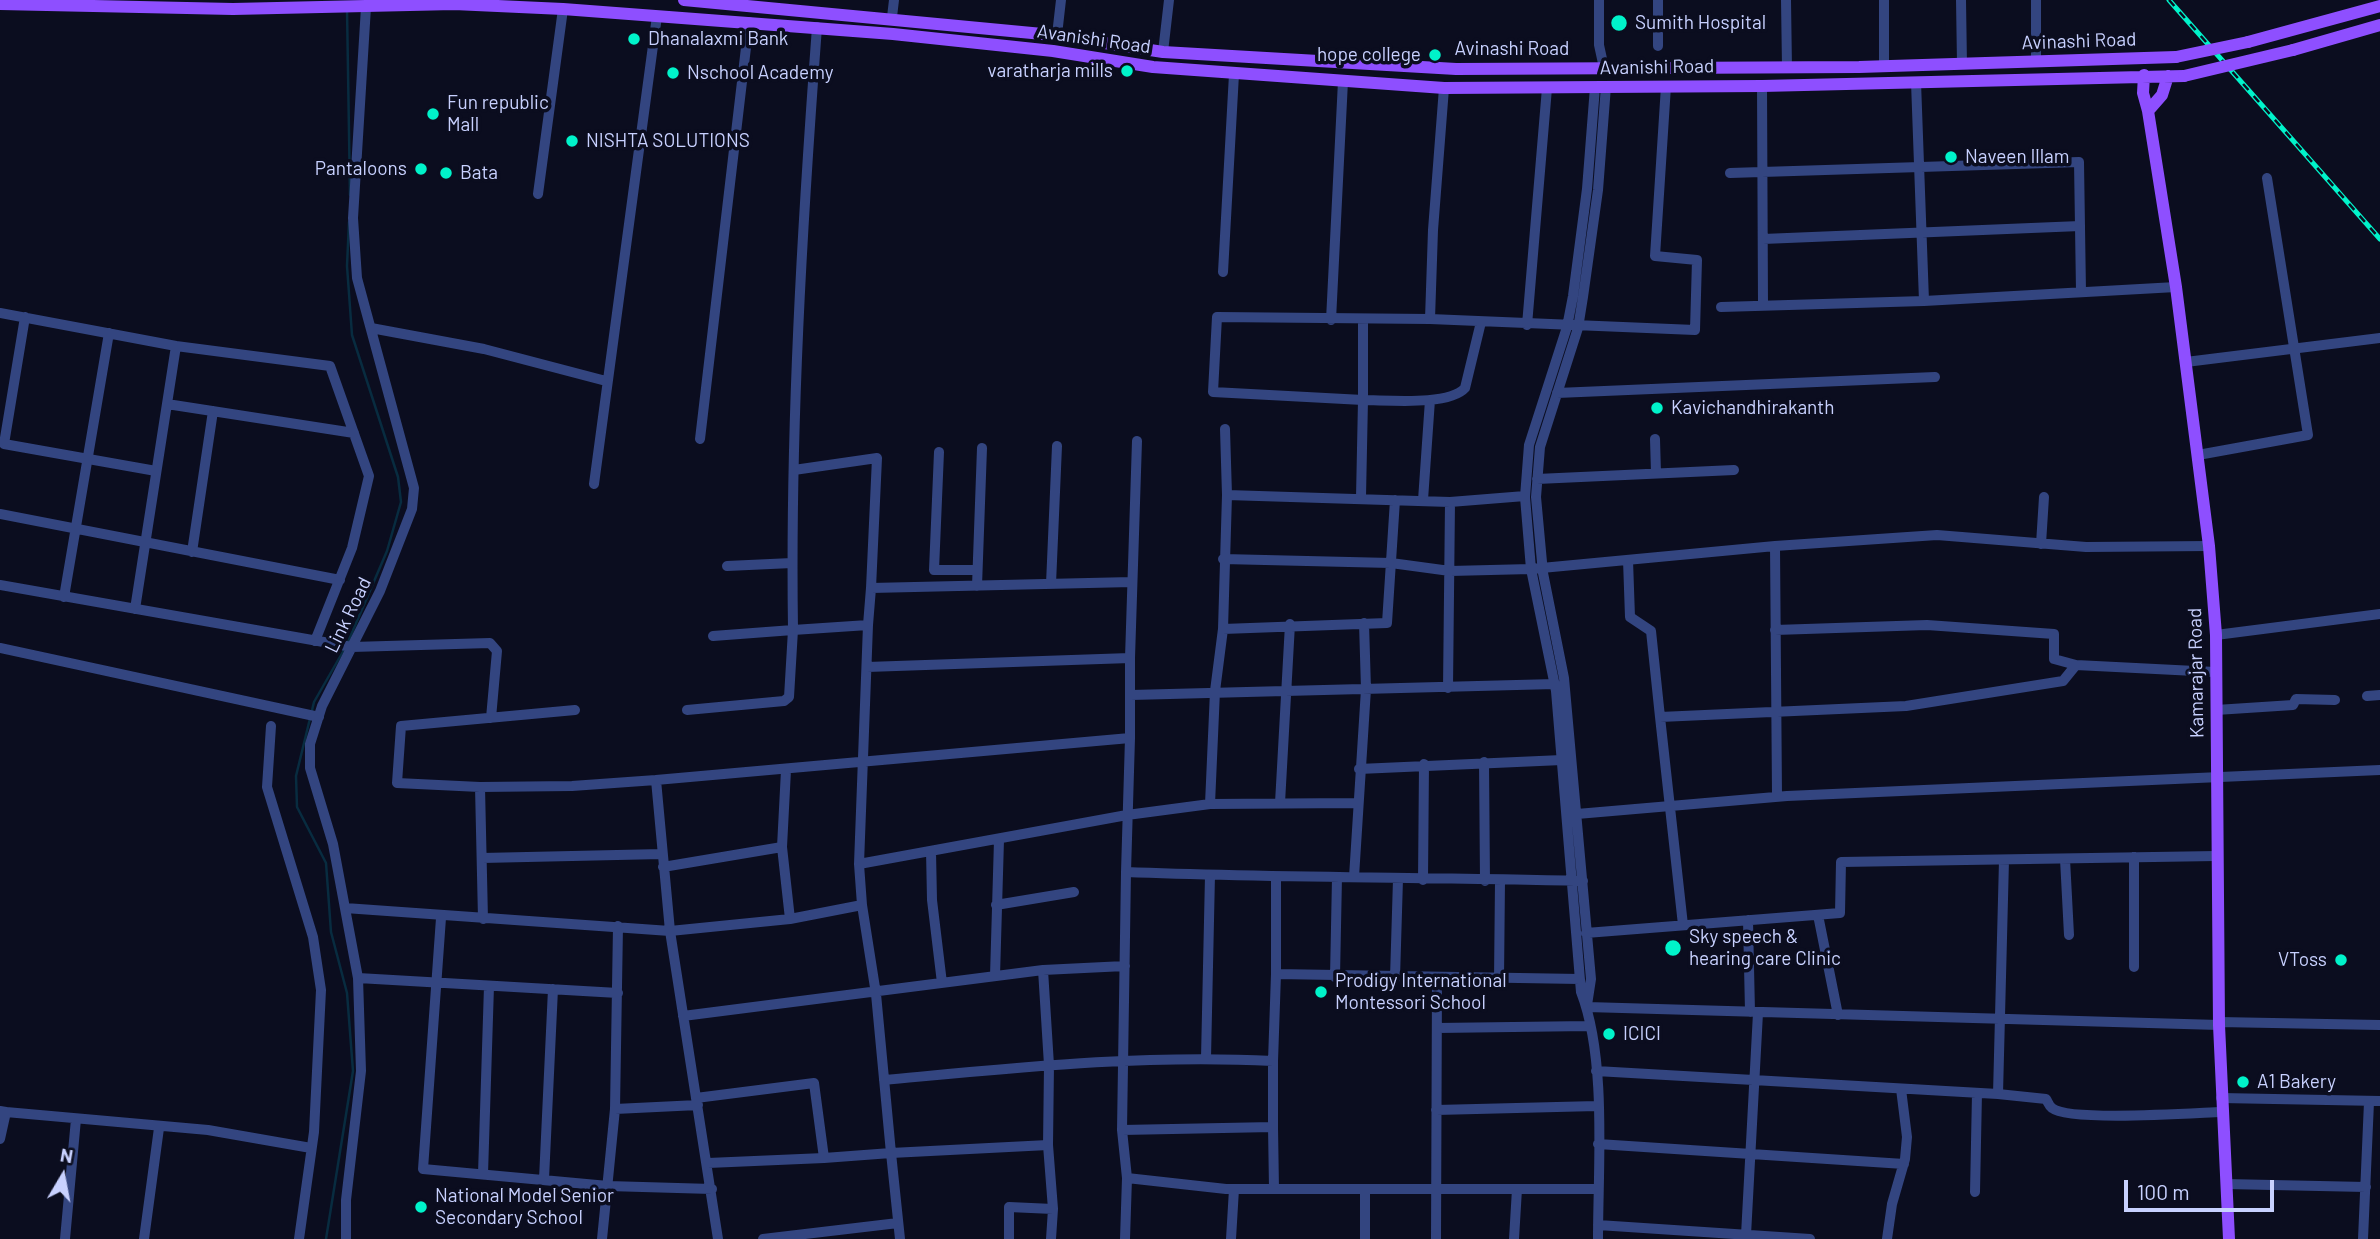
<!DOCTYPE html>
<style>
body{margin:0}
#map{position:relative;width:2380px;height:1239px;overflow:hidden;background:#0b0d1f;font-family:Barlow,sans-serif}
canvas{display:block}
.north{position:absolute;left:28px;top:1141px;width:70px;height:70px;-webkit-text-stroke:5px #0b0d1f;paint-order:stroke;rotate:10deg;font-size:19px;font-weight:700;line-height:28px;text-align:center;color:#c8d1ff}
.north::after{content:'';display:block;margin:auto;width:24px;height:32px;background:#c8d1ff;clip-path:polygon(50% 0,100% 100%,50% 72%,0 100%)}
.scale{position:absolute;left:2124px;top:1180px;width:150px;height:32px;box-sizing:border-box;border:4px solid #c8d1ff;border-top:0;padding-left:9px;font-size:21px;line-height:24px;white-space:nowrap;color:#c8d1ff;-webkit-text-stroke:5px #0b0d1f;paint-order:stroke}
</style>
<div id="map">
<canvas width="2380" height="1239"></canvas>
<div class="north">N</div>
<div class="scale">100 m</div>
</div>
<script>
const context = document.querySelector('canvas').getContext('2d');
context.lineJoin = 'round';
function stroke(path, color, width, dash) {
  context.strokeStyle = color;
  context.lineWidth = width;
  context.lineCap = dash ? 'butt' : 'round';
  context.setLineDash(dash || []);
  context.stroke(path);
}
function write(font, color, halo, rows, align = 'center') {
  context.font = font + ' Barlow,sans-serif';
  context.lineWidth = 7;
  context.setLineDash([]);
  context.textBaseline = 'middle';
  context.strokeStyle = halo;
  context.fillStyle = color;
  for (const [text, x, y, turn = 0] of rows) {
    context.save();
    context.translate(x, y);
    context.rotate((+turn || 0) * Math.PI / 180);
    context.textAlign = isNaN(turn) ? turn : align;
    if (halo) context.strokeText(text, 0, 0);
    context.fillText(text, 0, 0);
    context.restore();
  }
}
stroke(new Path2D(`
 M347 9 350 195
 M348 642 387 551 401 502 398 477 352 335 347 266 349 222
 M326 1239 353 1071 347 993 331 932 326 863 297 807 296 776 314 702 345 648`), '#082c40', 2.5);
stroke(new Path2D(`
 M1599 0V45L1604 68
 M1658 0V46
 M1786 0 1787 68
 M1884 0V66
 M1961 0 1962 64
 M892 17 894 0
 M1057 35 1061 0
 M1163 52 1169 0
 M2036 62V0
 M1916 82 1924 301
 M1762 86 1763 305
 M1595 87 1587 189 1573 296 1567 327 1529 445 1525 497 1531 569 1556 691 1581 992C1607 1059 1598 1167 1598 1239
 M1730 173 2079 162 2081 292
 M538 194 563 9
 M1763 239 2080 226
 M1223 272 1234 74
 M1721 307 1924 301 2176 287
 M0 313 176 346
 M25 317 4 444 156 471
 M1430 319 1433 230 1444 88
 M1331 320 1343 81
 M1363 320V400C1388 400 1449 406 1465 388L1481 322
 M1527 325 1547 88
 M371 328 484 349 606 381
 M2186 362 2380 338
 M1557 393 1935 377
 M167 404 354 433
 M1225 429 1227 495
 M700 439 749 22
 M1655 439 1656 473
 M939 452 934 570H977
 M2198 455 2308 435 2267 178
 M794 470 877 458 871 588 1132 582
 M1537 479 1734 470
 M594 484 657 16
 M1361 497 1363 400 1213 392 1217 317 1430 319 1695 330 1697 260 1655 256 1666 86
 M1423 500 1430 400
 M0 514 340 580
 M2041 544 2044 497
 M1775 546 1777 796
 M192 552 213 411
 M1223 559 1391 563 1450 571 1531 569 1775 546 1937 535 2086 547 2209 546
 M1628 560 1630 617 1651 631 1660 717
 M727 566 792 563
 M1051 584 1057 446
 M0 585 352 647 490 643 497 651 491 718
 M977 586 982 448
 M64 597 109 333
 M135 609 176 346 330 366 369 476 352 548 315 641
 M868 625 871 588
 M1223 629 1387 623 1395 500
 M1775 630 1927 625 2054 634V659L2076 665
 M2216 635 2380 614
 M0 648 319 717
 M1130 658 1137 441
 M867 667 1130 658V738
 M1448 688 1450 502
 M1131 695 1555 684
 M2367 696 2380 695
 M687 710 784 701 789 697 793 630 713 636
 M2216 710 2293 705 2296 699 2335 700
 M271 726 267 787 313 937 321 990 314 1132 299 1239
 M1484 762 1485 881
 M1359 769 1562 760
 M480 787 397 783 401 726 575 710
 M1280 803 1290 624
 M1210 804 1215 691 1223 629 1227 495 1450 502 1525 496
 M1577 814 1787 796 2380 770
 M782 847 790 919
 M931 851 932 900 942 983
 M482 858 662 854
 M2065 859 2069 935
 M859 864 1127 815 1210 804 1357 803
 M663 867 782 847 786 770
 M1126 872 1122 1130 1127 1178 1226 1189H1598
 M1354 877 1366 689 1364 623
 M1276 879V974L1580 979
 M1423 880 1424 764
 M862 905 876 994 891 1153 1048 1145 1053 1209 1051 1239
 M996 905 1074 892
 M345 908 670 931 790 919 862 905 859 864 868 625 793 630C790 429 802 228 817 27
 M1818 915 1838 1015
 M441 918 423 1169 608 1186 712 1189
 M483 919 480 787 572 786 656 780
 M1748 920 1750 1012
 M1683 925 1660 717 1906 706 2063 681 2076 665 2215 672
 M1586 933 1840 913 1841 862 2216 856
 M2134 967V857
 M1043 970 1125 966
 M995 976 999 840
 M1335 977 1337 877
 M358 978 618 993
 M1395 978 1398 879
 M1499 979 1500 881
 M1587 1005 1591 979 1564 678 1543 573 1536 497 1540 447 1578 328 1583 297 1598 190 1606 86
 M1587 1007 2219 1025
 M683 1016 1043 970 1049 1065 1048 1145
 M2219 1022 2380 1025
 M1437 1028 1589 1026
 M1206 1058 1210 875
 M1596 1071 1998 1094 2004 860
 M884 1080C1014 1068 1142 1054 1273 1061L1276 974
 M1998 1094 2046 1099C2048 1102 2049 1106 2052 1108 2069 1122 2194 1113 2221 1112
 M696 1098 814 1083 824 1158 891 1153 900 1239
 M2221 1098 2380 1101
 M615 1109 698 1105
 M1436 1110 1597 1106
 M6 1112 208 1130 311 1148
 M1273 1127 1274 1189
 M1122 1130 1273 1127V1061
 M0 1139 6 1112 0 1111
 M1598 1144 1904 1164
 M708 1163 824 1158
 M483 1174 489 986
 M544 1179 553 989
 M2226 1184 2366 1187
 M1975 1192 1977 1093
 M1598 1225 1810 1239
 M1746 1235 1758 1013
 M65 1239 76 1119
 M144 1239 159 1128
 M346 1239V1200L361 1071 358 978 333 844 310 768V744L322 706 380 591 412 509 414 488 357 278 353 218 366 7
 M602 1239 615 1109 618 926
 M718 1239 670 931 656 780 1130 738 1126 872C1278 878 1430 877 1583 881
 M763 1239 898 1223
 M1009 1239V1207L1053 1209
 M1125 1239 1127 1178
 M1231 1239 1234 1189
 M1365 1239V1189
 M1436 1239 1437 978
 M1514 1239 1517 1189
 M1887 1239 1892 1204 1905 1159 1907 1137 1901 1089
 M2363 1239 2369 1102`), '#334580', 10);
stroke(new Path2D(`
 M684 0 1053 35 1163 52 1456 69 1859 67 2176 57
 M0 4 233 9 454 4 563 9 893 34 1053 51 1153 67 1444 88 1762 86 2184 76
 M2248 42 2380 6
 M2293 50 2380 25
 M2144 75 2143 93 2148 111 2176 287 2209 546 2216 635 2219 1025 2229 1239
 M2148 111 2162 95 2168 76`), '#8e4fff', 12);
const rail = new Path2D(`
 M2169 0 2380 239`);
stroke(rail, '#00f3ca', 5);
stroke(rail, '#0b0d1f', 2.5, [8]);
stroke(new Path2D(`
 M2176 57 2248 42
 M2184 76 2293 50`), '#8e4fff', 12);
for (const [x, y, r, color] of [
 [1619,23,9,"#00f3ca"],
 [634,39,7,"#00f3ca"],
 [1435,55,7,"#00f3ca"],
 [1127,71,7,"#00f3ca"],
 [673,73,7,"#00f3ca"],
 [433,114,7,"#00f3ca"],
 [572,141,7,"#00f3ca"],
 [1951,157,7,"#00f3ca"],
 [421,169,7,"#00f3ca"],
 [446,173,7,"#00f3ca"],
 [1657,408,7,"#00f3ca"],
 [1673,948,9,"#00f3ca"],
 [2341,960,7,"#00f3ca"],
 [1321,992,7,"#00f3ca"],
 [1609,1034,7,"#00f3ca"],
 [2243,1082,7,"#00f3ca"],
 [421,1207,7,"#00f3ca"]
]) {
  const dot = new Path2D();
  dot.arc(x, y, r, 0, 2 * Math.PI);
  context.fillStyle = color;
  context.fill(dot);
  stroke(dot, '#0b0d1f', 2.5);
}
write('19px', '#c8d1ff', '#0b0d1f', [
 ["Sumith Hospital",1635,23],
 ["Dhanalaxmi Bank",648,39],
 ["hope college",1421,55,"right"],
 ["varatharja mills",1113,71,"right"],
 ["Nschool Academy",687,73],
 ["Fun republic",447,103],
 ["Mall",447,125],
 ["NISHTA SOLUTIONS",586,141],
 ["Naveen Illam",1965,157],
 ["Pantaloons",407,169,"right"],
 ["Bata",460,173],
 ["Kavichandhirakanth",1671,408],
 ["Sky speech &",1689,937],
 ["hearing care Clinic",1689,959],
 ["VToss",2327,960,"right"],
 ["Prodigy International",1335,981],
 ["Montessori School",1335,1003],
 ["ICICI",1623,1034],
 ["A1 Bakery",2257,1082],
 ["National Model Senior",435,1196],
 ["Secondary School",435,1218]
], 'left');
write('19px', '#c8d1ff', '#0b0d1f', [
 ["Avanishi Road",1094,39,8],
 ["Avinashi Road",2079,41,-2],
 ["Avinashi Road",1512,49],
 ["Avanishi Road",1657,67,-1],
 ["Link Road",348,615,-64],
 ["Kamarajar Road",2196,673,-91]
]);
</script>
